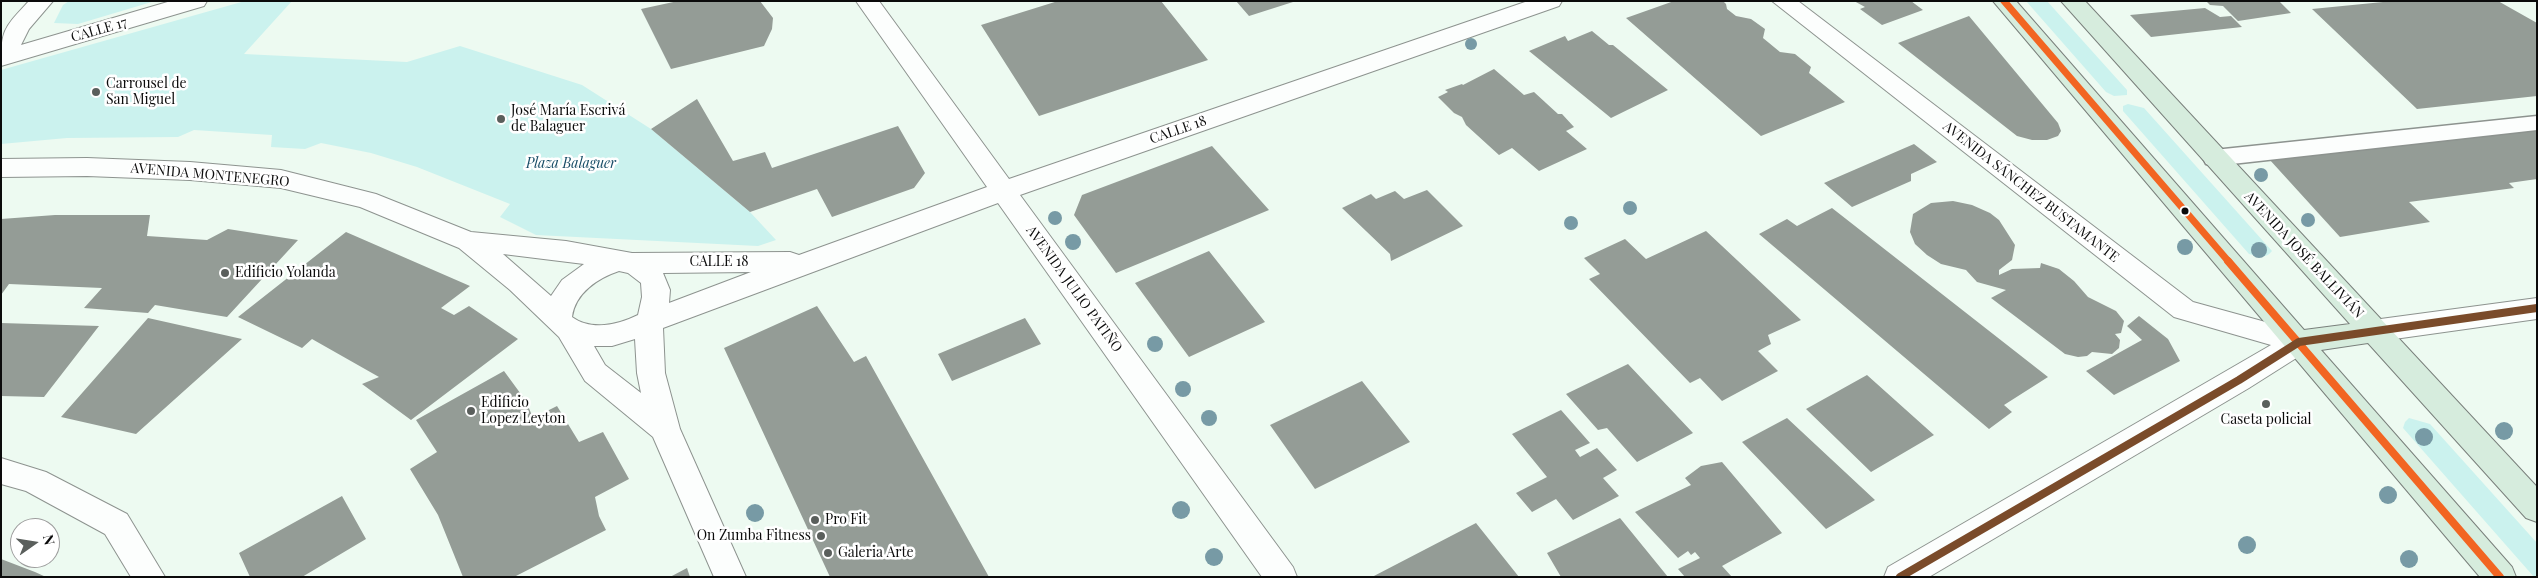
<!DOCTYPE html>
<meta charset="utf-8">
<style>
body{margin:0}
#map{position:relative;width:2538px;height:578px;overflow:hidden;background:#edfaf1;font-family:"Playfair Display",serif}
canvas{display:block}
.frame{position:absolute;inset:0;border:2px solid #0b0b0b;pointer-events:none}
.north{position:absolute;left:10px;top:518px;width:50px;height:50px;box-sizing:border-box;background:#fff;border:1px solid #9d9d9d;border-radius:50%;rotate:77deg;font-size:14px;font-weight:700;line-height:20px;text-align:center;color:#0b0b0b}
.north::after{content:'';display:block;margin:auto;width:18px;height:22px;background:#5a5f5c;clip-path:polygon(50% 0,100% 100%,50% 72%,0 100%)}
</style>
<div id="map">
<canvas width="2538" height="578"></canvas>
<div class="frame"></div>
<div class="north">N</div>
</div>
<script>
const context = document.querySelector('canvas').getContext('2d');
context.lineJoin = 'round';
function fill(path, color) {
  context.fillStyle = color;
  context.fill(path, 'evenodd');
}
function stroke(path, color, width, dash) {
  context.strokeStyle = color;
  context.lineWidth = width;
  context.lineCap = dash ? 'butt' : 'round';
  context.setLineDash(dash || []);
  context.stroke(path);
}
function write(font, color, halo, rows, align = 'center') {
  context.font = font + ' "Playfair Display",serif';
  context.lineWidth = 5;
  context.setLineDash([]);
  context.textBaseline = 'middle';
  context.strokeStyle = halo;
  context.fillStyle = color;
  for (const [text, x, y, turn = 0] of rows) {
    context.save();
    context.translate(x, y);
    context.rotate((+turn || 0) * Math.PI / 180);
    context.textAlign = isNaN(turn) ? turn : align;
    if (halo) context.strokeText(text, 0, 0);
    context.fillText(text, 0, 0);
    context.restore();
  }
}
fill(new Path2D(`
 M69 1H155L78 24 54 23 63 5Z
 M245 1H292L244 54 407 62 460 46 582 85 651 129 750 212 776 240 758 246 536 235 500 217 510 204 417 167 371 153 321 143 305 149 271 147 272 135 194 130 178 137 67 138 1 144V70Z
 M2026 1H2047L2127 90V95L2114 96 2106 92Z
 M2128 104 2144 108 2272 251C2266 259 2258 256 2249 254L2123 111V106Z
 M2409 418 2430 424 2537 543V577H2534L2403 428 2405 422Z`), '#cbf2ee');
fill(new Path2D(`
 M678 1H760L773 18 772 29 764 46 671 69 641 9Z
 M1058 1H1161L1208 60 1039 116 981 25Z
 M1236 1H1293V2L1249 16Z
 M1674 1H1723L1726 4 1727 9 1736 16 1751 19 1765 29 1763 38 1780 52 1795 54 1811 67 1809 73 1845 102 1761 136 1626 18Z
 M1854 1H1911L1923 10 1882 25 1860 9 1865 7Z
 M2206 1H2279L2291 13 2238 21 2223 6 2210 5Z
 M2393 1H2498L2537 23V96L2417 109 2312 9Z
 M2205 8 2220 17 2231 16 2242 27 2151 37 2130 15Z
 M1969 16 2058 123 2061 131 2058 136 2047 140H2032L2017 136 1898 43Z
 M1592 31 1609 45H1613L1668 90 1611 118 1529 51 1565 36 1568 41Z
 M1494 69 1524 95 1534 92 1558 114H1562L1574 127 1566 131 1587 149 1539 171 1512 148 1499 155 1466 125 1462 117 1454 113 1438 97 1448 92 1445 90 1462 84 1463 85Z
 M697 99 733 161 765 152 772 168 898 126 925 173 914 188 832 217 817 189 750 212 651 129Z
 M2537 130V179L2509 183 2514 188 2409 202 2430 222 2340 237 2269 159Z
 M1914 144 1937 162 1911 174V181L1852 207 1824 183Z
 M1212 146 1269 210 1116 273 1074 215 1082 195Z
 M1427 190 1463 226 1391 261 1390 254 1342 208 1371 194 1376 199 1395 191 1404 199Z
 M1953 201 1972 205 1990 213 1999 220 2015 245 2012 260 1999 270V275L2012 269 2040 268 2041 263 2059 269 2074 281 2088 297 2116 311 2124 321 2121 333 2115 334 2120 340 2119 348 2112 354 2092 352 2087 356 2078 357 2065 354 1991 298 2006 290 1977 282 1966 270 1941 264 1927 255 1915 244 1910 232 1913 214 1931 203Z
 M1832 208 2048 377 2004 405 2012 412 1989 429 1759 234 1787 219 1797 226Z
 M55 215H150L147 236 207 240 228 229 298 240 227 317 155 305 148 313 84 308 102 288 9 284 1 295V219Z
 M1706 231 1801 320 1768 335 1771 344 1758 351 1778 371 1722 401 1700 378 1690 383 1589 279 1600 274 1584 258 1625 239 1646 259Z
 M346 232 470 286 441 308 454 315 469 306 518 339 411 420 362 384 379 377 312 339 302 348 238 317Z
 M1209 251 1265 322 1189 357 1135 283Z
 M817 306 854 362 866 356 989 577H830L724 348Z
 M2139 316 2168 339 2180 361 2114 395 2086 371 2142 340 2127 326Z
 M148 318 242 339 136 434 61 417Z
 M1025 318 1041 344 952 381 938 354Z
 M1 323 99 326 44 397 1 396Z
 M1628 364 1693 433 1637 462 1607 428 1598 430 1566 394Z
 M504 371 526 401 533 418 557 406 579 442 603 432 629 479 595 497 599 516 606 530 514 577H463L438 515 410 469 437 452 416 420Z
 M1867 375 1934 435 1871 472 1806 409Z
 M1362 381 1410 442 1315 489 1270 425Z
 M1561 410 1590 443 1575 450 1580 457 1597 448 1617 470 1603 478 1619 496 1573 520 1556 499 1532 512 1516 493 1547 477 1512 434Z
 M1787 418 1875 500 1826 529 1742 442Z
 M1722 462 1782 533 1722 566 1732 577H1685L1678 569 1700 558 1695 552 1691 555 1688 551 1678 558 1635 512 1691 485 1685 478 1701 466Z
 M342 496 366 539 302 577H250L239 553Z
 M1620 518 1668 577H1561L1547 553Z
 M1476 523 1519 577H1372Z
 M1 559 35 572 46 577H1Z
 M687 568 690 577H670Z`), '#949c96');
const service = new Path2D(`
 M2537 116V130L2214 166 2206 164 2203 158 2206 152 2214 150Z`);
const minor = new Path2D(`
 M29 1H53L29 29 21 45 171 1H207L204 6 1 66C1 29 4 28 29 1Z
 M856 1H879L1009 179 1528 1H1562L1559 6 1020 195 1293 567 1297 577H1262L998 203 663 328 665 373 680 429 746 577H714L653 437 585 381 559 337 510 290 459 248 360 207 281 188 190 180 87 176 1 177V159L87 158 190 162 281 170 376 194 471 232 566 241 632 253 790 252 799 255 987 187ZM503 254 584 264 562 280 551 296ZM619 271 628 273 641 283 642 297 638 315C618 325 591 331 572 317 575 293 598 278 619 271ZM751 272 669 303 670 290 663 273ZM635 339 637 373 641 393 605 365 594 346H612Z
 M1772 1H1798L2193 302 2309 334 2313 342 2309 350 2249 388 1929 577H1884L1888 567 2271 345 2174 317Z
 M1 458 46 472 127 514 165 577H131L105 534 26 491 1 484Z`);
const tertiary = new Path2D(`
 M2537 298V319L2373 342 2363 339 2359 331 2363 323 2373 320Z`);
const primary = new Path2D(`
 M1993 1H2016L2304 330 2350 324 2061 1H2085L2537 487V522L2526 518 2368 343 2321 350 2512 567 2516 577H2480Z`);
stroke(service, '#8d938f', 3);
stroke(minor, '#8d938f', 2);
stroke(tertiary, '#8d938f', 2);
stroke(primary, '#7a807c', 2);
fill(service, '#fcfefd');
fill(minor, '#fcfefd');
fill(tertiary, '#fcfefd');
fill(primary, '#d6ecdd');
stroke(new Path2D(`
 M2004 1 2229 262`), '#f26522', 7);
stroke(new Path2D(`
 M2228 261 2500 577`), '#f26522', 8);
stroke(new Path2D(`
 M1900 577 2239 380 2299 342 2537 308`), '#7a4b2a', 8);
context.fillStyle = '#779aa5';
for (const [x, y, r] of [
 [1471,44,6],
 [2261,175,7],
 [1630,208,7],
 [1055,218,7],
 [2308,220,7],
 [1571,223,7],
 [1073,242,8],
 [2185,247,8],
 [2259,250,8],
 [1155,344,8],
 [1183,389,8],
 [1209,418,8],
 [2504,431,9],
 [2424,437,9],
 [2388,495,9],
 [1181,510,9],
 [755,513,9],
 [2247,545,9],
 [1214,557,9],
 [2409,559,9]
]) {
  context.beginPath();
  context.arc(x, y, r, 0, 2 * Math.PI);
  context.fill();
}
for (const [x, y, r, color] of [
 [96,92,5,"#5a5f5c"],
 [501,119,5,"#5a5f5c"],
 [2185,211,4.5,"#0b0b0b"],
 [225,273,5,"#5a5f5c"],
 [2266,404,5,"#5a5f5c"],
 [471,411,5,"#5a5f5c"],
 [815,520,5,"#5a5f5c"],
 [821,536,5,"#5a5f5c"],
 [828,553,5,"#5a5f5c"]
]) {
  const dot = new Path2D();
  dot.arc(x, y, r, 0, 2 * Math.PI);
  context.fillStyle = color;
  context.fill(dot);
  stroke(dot, '#fff', 2);
}
write('14px', '#0b0b0b', '#fff', [
 ["CALLE 17",99,30,-16],
 ["CALLE 18",1178,130,-19],
 ["AVENIDA MONTENEGRO",210,175,5],
 ["AVENIDA SÁNCHEZ BUSTAMANTE",2031,192,38],
 ["AVENIDA JOSÉ BALLIVIÁN",2304,255,47],
 ["CALLE 18",719,262],
 ["AVENIDA JULIO PATIÑO",1074,289,54]
]);
write('14px', '#0b0b0b', '#fff', [
 ["Carrousel de",106,84],
 ["San Miguel",106,100],
 ["José María Escrivá",511,111],
 ["de Balaguer",511,127],
 ["Edificio Yolanda",235,273],
 ["Edificio",481,403],
 ["Lopez Leyton",481,419],
 ["Caseta policial",2266,420,"center"],
 ["Pro Fit",825,520],
 ["On Zumba Fitness",811,536,"right"],
 ["Galeria Arte",838,553]
], 'left');
write('italic 14px', '#174c66', '#fff', [
 ["Plaza Balaguer",571,164]
]);
</script>
